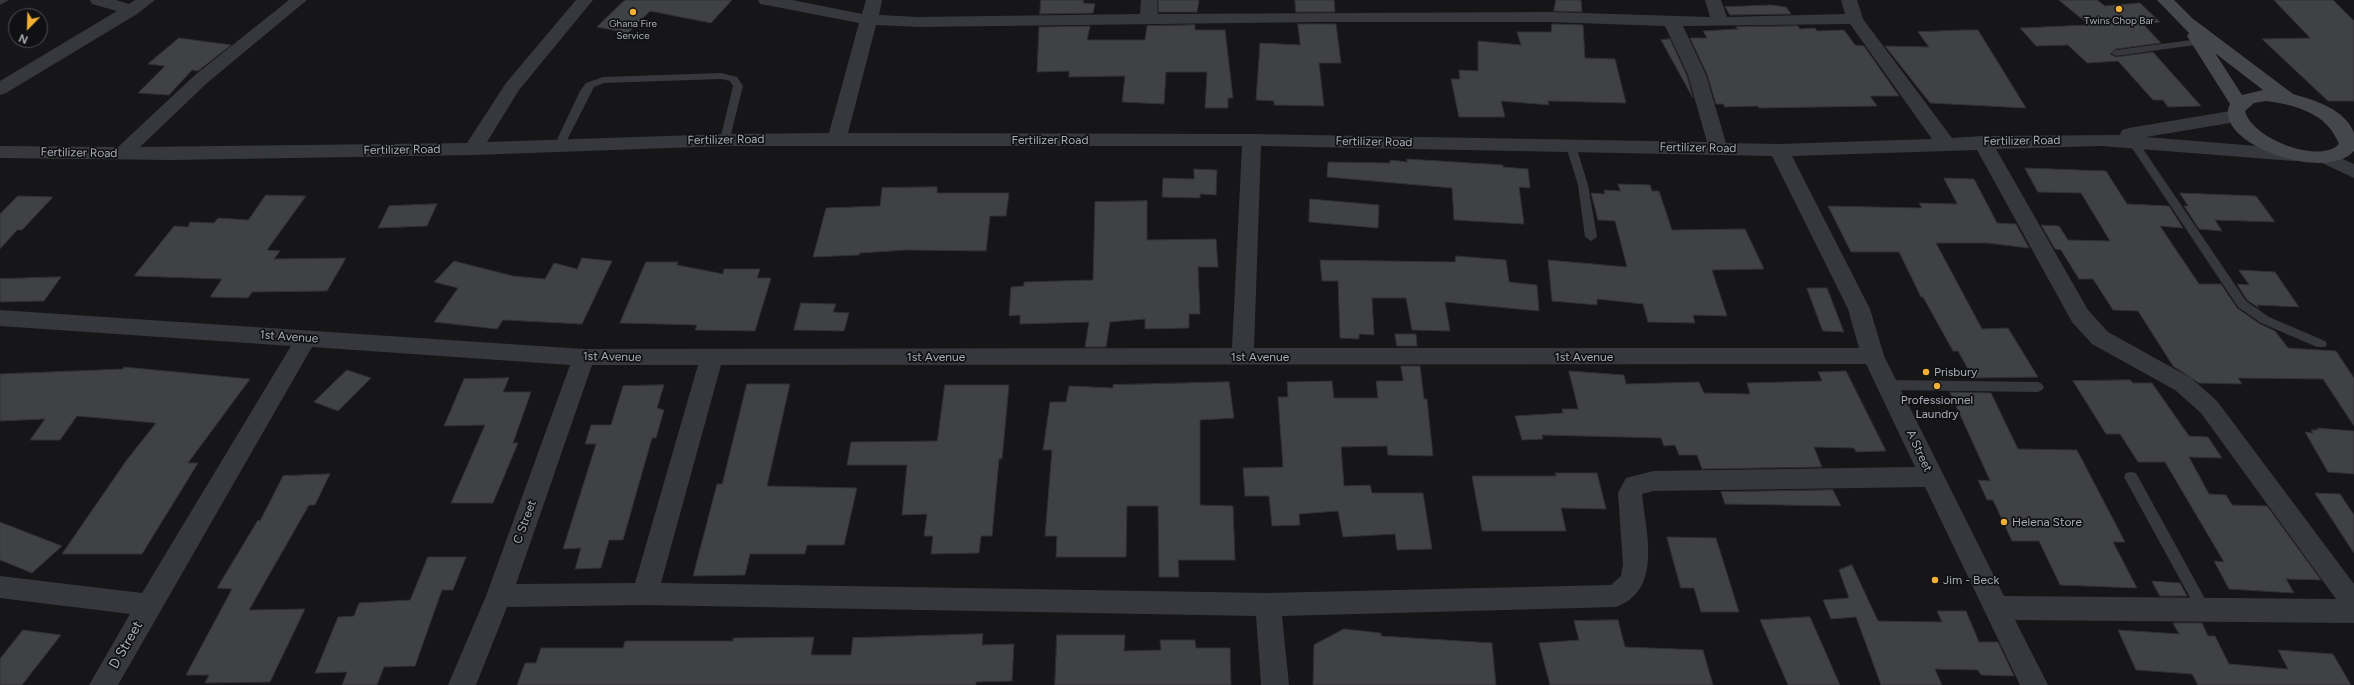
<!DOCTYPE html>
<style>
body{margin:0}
#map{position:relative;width:2354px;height:685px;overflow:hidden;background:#161618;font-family:Figtree,sans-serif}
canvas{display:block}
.north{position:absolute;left:8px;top:8px;width:40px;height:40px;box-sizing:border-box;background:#111113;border:1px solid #4d4f55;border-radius:50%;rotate:203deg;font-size:11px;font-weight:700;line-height:16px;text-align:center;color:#a8adb8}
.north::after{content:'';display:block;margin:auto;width:14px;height:18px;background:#f2b134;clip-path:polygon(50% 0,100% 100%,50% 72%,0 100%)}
</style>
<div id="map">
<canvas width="2354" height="685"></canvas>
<div class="north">N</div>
</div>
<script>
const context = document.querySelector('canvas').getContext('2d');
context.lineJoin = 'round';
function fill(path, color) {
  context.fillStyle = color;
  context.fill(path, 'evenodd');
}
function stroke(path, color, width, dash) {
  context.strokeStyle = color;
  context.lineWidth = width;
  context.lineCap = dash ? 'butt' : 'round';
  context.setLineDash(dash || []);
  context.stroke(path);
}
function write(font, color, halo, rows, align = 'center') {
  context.font = font + ' Figtree,sans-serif';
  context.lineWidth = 3.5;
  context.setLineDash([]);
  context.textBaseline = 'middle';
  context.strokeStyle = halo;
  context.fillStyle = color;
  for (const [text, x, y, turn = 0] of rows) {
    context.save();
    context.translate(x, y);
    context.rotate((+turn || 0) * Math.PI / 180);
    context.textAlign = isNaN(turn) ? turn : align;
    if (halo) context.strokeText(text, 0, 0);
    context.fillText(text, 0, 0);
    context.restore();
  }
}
const building = new Path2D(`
 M625 0H732L711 23 650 11 628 33 597 27Z
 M1041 0H1084L1083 3 1095 4 1093 13 1040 14Z
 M1158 0H1199L1197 12H1159Z
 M1295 0H1334L1335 12H1296Z
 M1556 0H1581L1582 12 1554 11Z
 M2059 0H2097L2105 6 2140 3 2160 22 2143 24 2161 43 2116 49 2110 54 2116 57 2153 52 2201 106 2168 107 2163 100H2153L2118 61 2087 63 2068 45 2036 46 2020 28 2089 25Z
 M2274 0H2333L2354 21V101H2328L2262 39 2310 38Z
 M1772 5 1786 7 1791 14 1730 15 1725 7Z
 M1298 24H1336L1341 63H1319L1324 106 1274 105V101L1256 100 1260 43 1300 45Z
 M1552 24 1583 25 1585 58 1615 59 1626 103 1548 101 1549 105 1501 101 1505 117H1459L1451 79H1460L1459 70 1478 71V41L1521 45 1517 32H1551Z
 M1195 25V30H1225L1233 98H1228V108H1205L1207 72H1166L1164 104 1122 102 1125 76 1069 77V71L1037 72 1039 27 1090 26 1087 40H1145L1147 26Z
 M1798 26 1800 29 1815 28 1817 31 1844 30 1855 45 1864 46 1899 96H1870L1877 106 1759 108 1758 106 1725 107 1723 104H1716L1707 74 1690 38H1707L1703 31 1738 29 1736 27Z
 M1964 30H1978L2026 108 1930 103 1885 46 1929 47 1918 32Z
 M179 38 231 45 198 71 192 70 169 95 138 93 165 66 148 64Z
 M1670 39 1687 76 1693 98 1661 40Z
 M1407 159 1503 165V167L1528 169 1530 188 1519 187 1524 224 1454 220 1452 188 1327 177 1328 162 1390 163V160L1407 162Z
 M2025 168 2106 171 2127 204 2169 206 2183 228 2160 226 2199 284H2221L2237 308 2260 324 2275 331 2288 348 2336 351 2354 378V426L2323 379 2238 378 2242 384 2199 383 2173 366 2138 311 2113 310 2093 279H2079L2061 250 2055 249 2041 225 2059 226 2068 240 2110 241 2081 193 2038 192Z
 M1194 169 1217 170 1216 195 1200 194V198L1162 197 1163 178 1194 179Z
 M1944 178 1974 179 1997 223 2016 224 2029 248 1987 243H1936L1982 329 2008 328 2038 377 1973 378 1958 351H1953L1923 297H1921L1899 252H1851L1828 206 1922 208 1919 203 1957 204Z
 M1618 184 1650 185 1652 191H1659L1672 230 1745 229 1764 269 1712 270 1727 316 1693 315 1695 323 1648 322 1643 304 1597 299V305L1552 301 1548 260 1627 267 1615 221 1598 220 1591 193 1605 194 1604 190 1620 191Z
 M937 187V193H1009L1006 216H990L986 251 906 250 860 253 859 255 813 257 826 208 880 206 882 188Z
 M2180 193 2256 196 2275 222 2215 220 2222 231 2199 229 2184 206H2188Z
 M266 195 306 196 267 250 280 251 274 259 346 258 327 291 252 292 248 298 210 297 222 279 134 276 174 226 188 227 190 222 214 223 218 218 248 220Z
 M18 196 53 197 22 230H17L0 249V214Z
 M1310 199 1379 205 1378 228 1309 222Z
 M1147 201V240L1216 239 1218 267H1198L1200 314H1189V328L1145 329V319L1110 322 1106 347H1085L1089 322 1020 324V315L1009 316 1011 287 1024 286V282L1093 280 1095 202Z
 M437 204 427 226 378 228 389 206Z
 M1456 256 1506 260 1509 282 1537 285 1539 311 1445 302 1450 331 1412 330 1406 298H1372L1374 335 1359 334V339L1340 338 1338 281H1322L1320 260 1455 262Z
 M582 258 612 261 582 324 503 320 497 329 434 322 458 288 434 282 454 261 513 276 545 279 554 263 577 269Z
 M646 262H678L677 265 723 274 724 269H760L757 278H771L755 331 695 330 697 325 620 323Z
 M2239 270 2275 272 2299 307 2257 305 2259 308 2247 300 2237 284 2249 285Z
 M61 277 44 301 0 302V279Z
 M1807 288H1827L1844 332 1823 331Z
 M801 303 836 304 833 312 849 313 844 331 794 330Z
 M1395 334H1416L1417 346H1397Z
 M1401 366H1420L1424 399H1427L1433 456 1388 455 1387 446 1341 447 1344 486 1370 485 1372 493H1423L1432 549 1397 550 1395 534 1343 537 1338 511 1299 514 1300 525 1272 526 1269 496H1245L1243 468 1283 467 1278 397H1288L1287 382 1332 381 1334 398H1378L1376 381H1403Z
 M124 367 250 379 188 463H198L142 554H62L126 461 156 423 77 416 60 440H30L45 419 0 421V374L123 369Z
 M347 370 371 378 338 411 314 402Z
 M1569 371 1624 375 1626 384 1699 382 1704 393 1750 394 1747 383 1822 381 1818 372 1846 371 1886 451 1856 452 1854 448 1814 447 1822 467 1702 469 1697 455H1679L1675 445 1664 446 1661 438 1542 435 1543 439 1522 440 1515 416 1563 413 1562 409H1578Z
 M509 378 503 392H531L513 443H518L493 503H451L485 425 444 426 464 379Z
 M2130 380 2133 383H2152L2189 436 2208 437 2222 458 2189 457 2209 494 2226 495 2232 505 2267 506 2321 580 2286 579 2294 593 2229 589 2214 561 2224 562 2165 462H2138L2120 434H2106L2073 381Z
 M1229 382 1234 418 1200 420V505L1233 506 1235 560H1178L1179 577H1159L1158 506H1127L1126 557H1056L1057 536H1045L1052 450H1043L1050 402H1066L1069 386 1113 388V385Z
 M747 384H790L767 486 857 488 844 545H807L805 554H750L745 575 693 576 717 484H722Z
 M664 385 657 408 664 410 656 438H652L623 540H609L601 568 575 569 581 548 563 549 596 444H585L591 425H611L623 386Z
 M945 385H1009L1002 459H999L992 536H981L979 553 931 554 933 536H924L927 514 902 515 907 465H847L851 442 937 441Z
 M1950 392 1991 393 2018 449 2077 450 2125 542H2113L2137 588 2060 585 2039 541H2012L1993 500H1987L1978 480 1990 481Z
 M2317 428 2354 431V474L2328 472 2305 432 2313 433 2311 430H2318Z
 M1555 473H1597L1606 509 1561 508 1566 531H1482L1472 476H1556Z
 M330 474 315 505H309L249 610 305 609 270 682 205 683 209 675H186L232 589 217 588 258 520 260 521 283 476Z
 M1833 490 1841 506 1725 504 1721 492Z
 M2315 493 2340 494 2354 515V553Z
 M0 522 62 546 32 573 0 560Z
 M1667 537 1716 538 1739 612H1701L1694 588H1681Z
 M428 557H466L453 590H442L415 666 384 667 377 685H342L347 672 315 673 338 617 354 616 359 603 410 600Z
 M1852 565 1878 621 1942 622 1937 611H1966L1979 642H1998L2014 676 1981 675 1978 670 1935 669 1942 685H1881L1856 617 1831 619 1823 600 1849 598 1839 570Z
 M2152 581 2180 583 2187 596H2160Z
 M1810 617 1840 685H1788L1760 620Z
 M1618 620 1625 647 1703 650 1713 685H1550L1539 643 1579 640 1574 621Z
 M2173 623H2202L2208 636H2215L2229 664 2288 669 2278 650 2333 654 2351 685H2198L2192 674 2136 670 2118 630 2179 634Z
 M1344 629 1381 633V636L1492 643 1496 685H1313L1314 645Z
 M23 630 61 635 22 685H0V659Z
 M983 634 982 645 1014 644 1012 681 976 682V685H517L525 663H536L541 648H623L625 641H733V638L814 637 811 655H851L853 638Z
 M1057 635H1125L1124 651 1161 650 1160 640H1195L1196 648H1230L1231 685H1055Z`);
fill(building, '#404145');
stroke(building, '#303034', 1);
fill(new Path2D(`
 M0 0H9L0 5Z
 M2199 39 2204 42 2202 44 2116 56 2111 53 2116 50Z
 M721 73 737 77 743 86 729 142H721L720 140 733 86 730 81 721 79 604 83 594 87 563 148H555L554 146 580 91 586 83 603 77Z
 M2133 139 2137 140 2246 301 2269 317 2325 341 2327 344 2325 347H2317L2261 323 2238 307 2128 142Z
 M1571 143 1576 146 1588 185 1597 237 1591 241 1585 237 1578 185 1566 146Z
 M1887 380 2038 382 2042 384 2044 387 2042 390 2038 392 1887 390 1883 388 1881 385 1883 382Z
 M2131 472 2136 473 2209 606 2211 610 2209 614 2204 616 2199 614 2124 477 2126 473Z`), '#37383d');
fill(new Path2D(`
 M90 0H116L129 4 135 0H155L137 14 6 93 0 95V81L117 11 92 4Z
 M289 0H307L207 83 140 147 467 143 506 83 576 0H593L519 90 487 142 725 134 829 133 859 23 766 5 760 4 758 0H792L862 14 866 0H882L879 15 918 17 1140 14 1141 0H1157L1158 14 1549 12 1710 17 1705 0H1721L1727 17 1845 14 1841 0H1857L1863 19 1952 138 1982 136 2120 135 2122 130 2129 128 2236 110 2243 112 2245 116 2243 120 2236 122 2146 137 2294 149 2301 151 2304 155 2301 159 2294 161 2101 146 1996 149 2088 310 2108 332 2191 378 2217 401 2354 584V623L2015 620 2048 685H2020L1925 487 1653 491 1642 494C1646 533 1663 590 1616 607L1282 616 1289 685H1261L1256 616 645 605 507 607 476 685H448L486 596 570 365 312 347 118 685H89L130 614 0 598V576L142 593 291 346 0 326V310L584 349 1232 348 1242 146H725L473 155 172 160 0 158V146L118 147 195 75ZM1319 22H1549L1665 26 1688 75 1707 142 1252 134 848 133 876 25 918 27ZM1850 24 1932 139 1779 144 1726 143 1706 75 1683 26ZM1261 146 1772 156 1848 309 1859 348H1254ZM1977 150 2072 322 2092 344 2175 390 2201 413 2336 599 2004 596 1884 356 1870 309 1792 156ZM1866 364 1915 467 1653 471 1626 478 1618 493 1623 564 1621 576 1611 585 1268 593 661 583 721 365ZM592 365H698L635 583 516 584Z
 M2327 152 2354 164V178L2320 162 2317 158 2320 154Z`), '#37383d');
fill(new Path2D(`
 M2157 0H2174L2192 18 2293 94C2314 100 2345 109 2354 133 2354 138 2354 146 2354 151 2324 184 2211 142 2230 104L2187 36 2189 33ZM2215 53 2263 90 2242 95ZM2266 101C2296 105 2327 113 2339 144 2319 165 2251 138 2245 111L2254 103Z`), '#45474d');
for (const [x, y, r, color] of [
 [2119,9,4,"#f2b134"],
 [633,12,4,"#f2b134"],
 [1926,372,4,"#f2b134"],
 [1937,386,4,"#f2b134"],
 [2004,522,4,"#f2b134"],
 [1935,580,4,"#f2b134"]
]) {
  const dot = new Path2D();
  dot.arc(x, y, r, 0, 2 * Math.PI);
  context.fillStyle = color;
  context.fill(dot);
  stroke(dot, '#111113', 1.5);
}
write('10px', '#a8adb8', '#111113', [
 ["Twins Chop Bar",2119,21],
 ["Ghana Fire",633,24],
 ["Service",633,36]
]);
write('12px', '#a8adb8', '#111113', [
 ["Fertilizer Road",726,140,-1],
 ["Fertilizer Road",1050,140],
 ["Fertilizer Road",2022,141,-1],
 ["Fertilizer Road",1374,142,1],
 ["Fertilizer Road",1698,148,1],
 ["Fertilizer Road",402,150,-1],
 ["Fertilizer Road",79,153,1],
 ["1st Avenue",289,337,4],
 ["1st Avenue",612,357,1],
 ["1st Avenue",936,357],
 ["1st Avenue",1260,357],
 ["1st Avenue",1584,357],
 ["A Street",1919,451,65],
 ["C Street",525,522,-70]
]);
write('12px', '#a8adb8', '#111113', [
 ["Prisbury",1934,372],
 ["Professionnel",1937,400,"center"],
 ["Laundry",1937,414,"center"],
 ["Helena Store",2012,522],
 ["Jim - Beck",1943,580]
], 'left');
write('14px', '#a8adb8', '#111113', [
 ["D Street",126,645,-60]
]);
</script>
